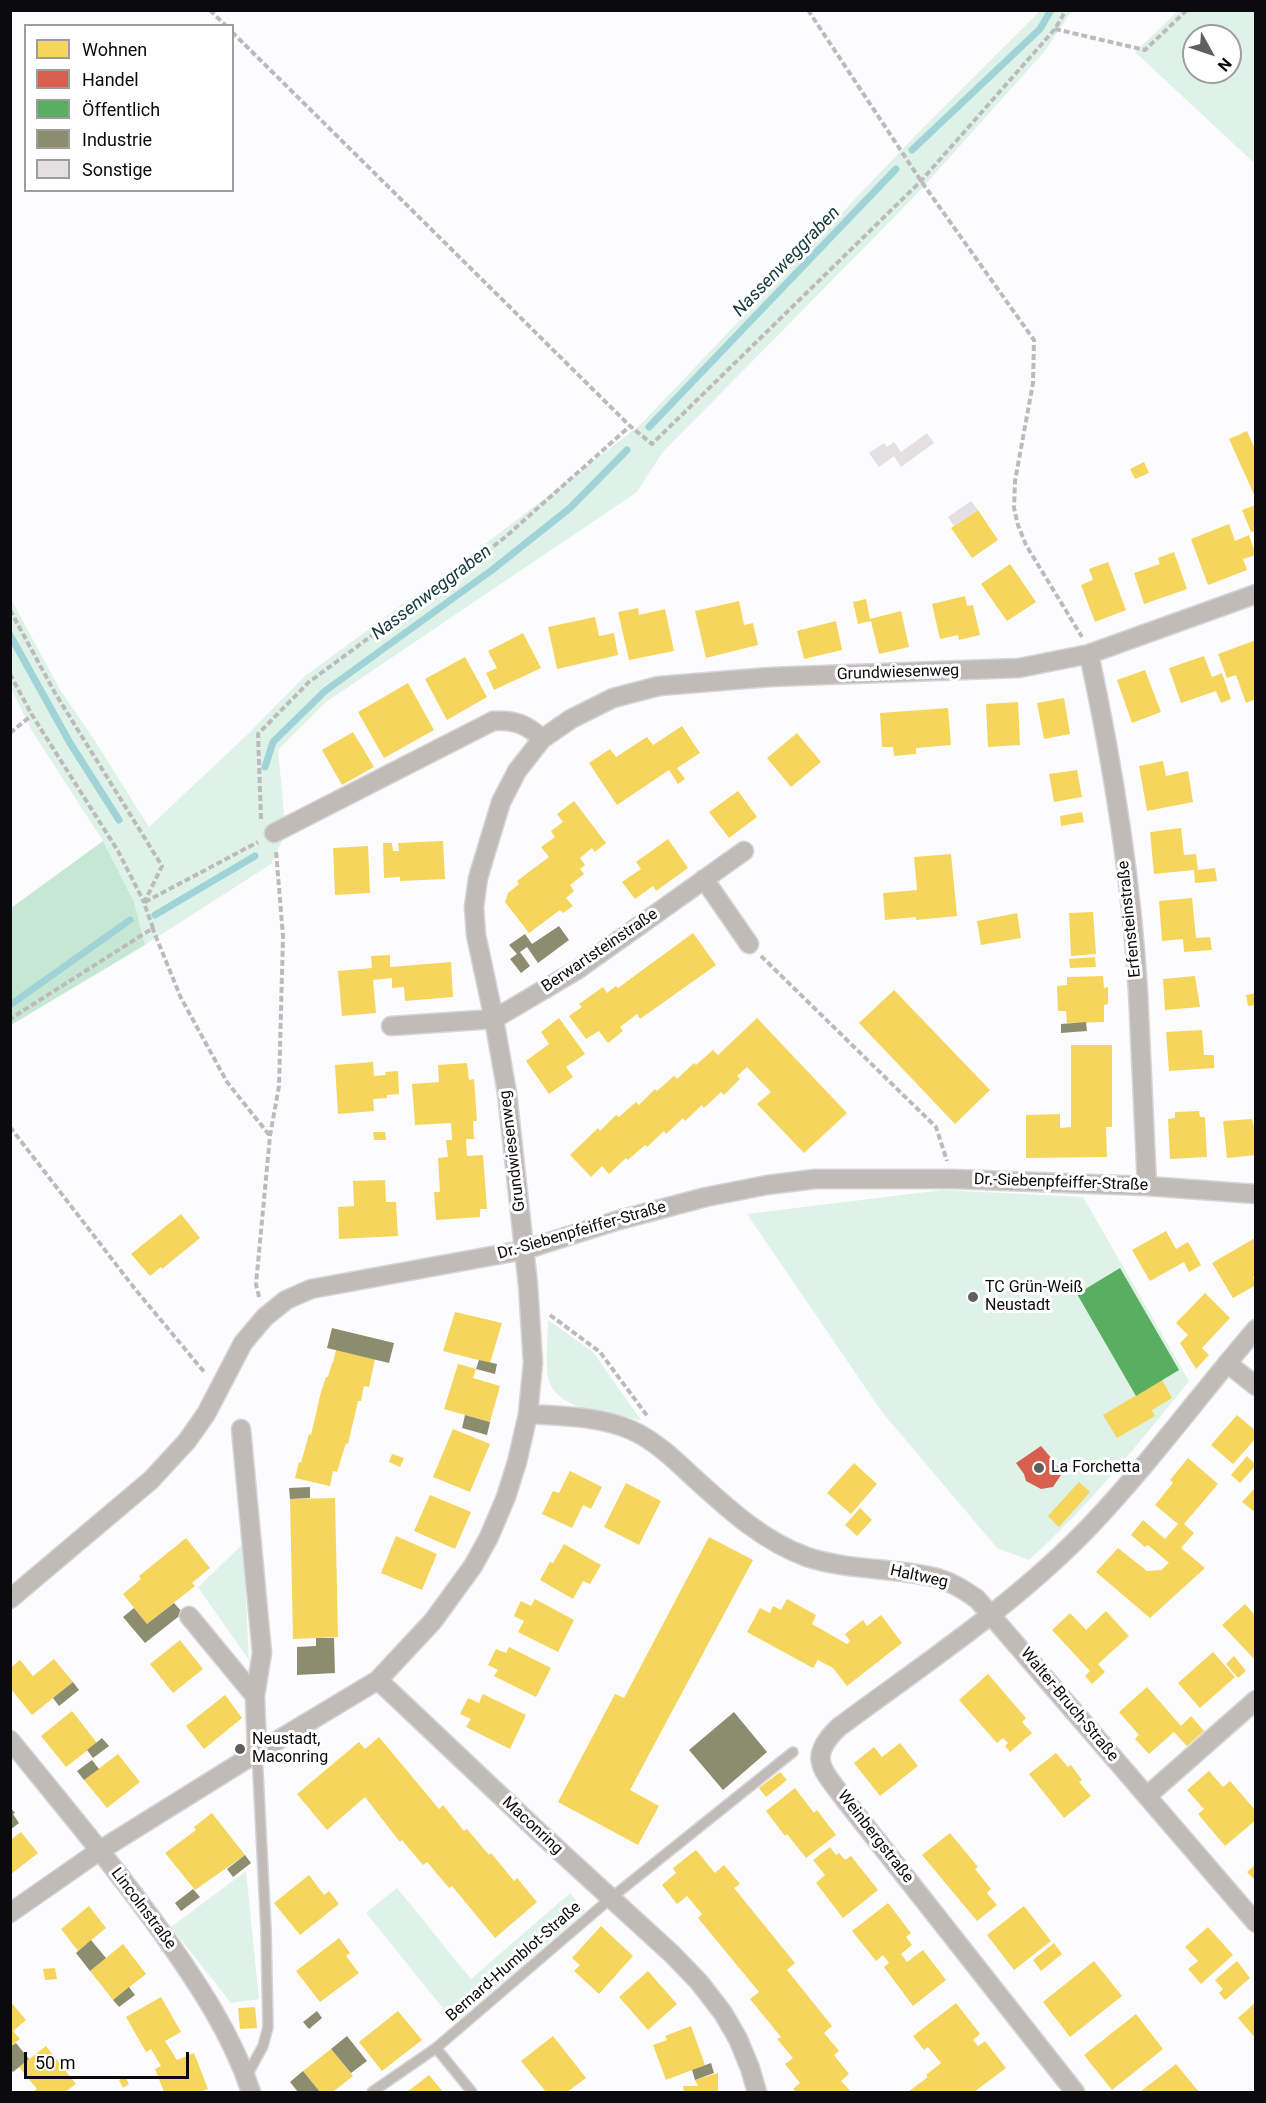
<!DOCTYPE html>
<meta charset="utf-8">
<style>
body{margin:0}
#map{position:relative;width:1266px;height:2103px;overflow:hidden;background:#fcfcfe;font-family:Roboto,sans-serif}
canvas{display:block}
.frame{position:absolute;inset:0;border:12px solid #0b0b0d;pointer-events:none}
.legend{position:absolute;left:24px;top:24px;width:210px;height:168px;box-sizing:border-box;background:#fff;border:2px solid #9d9d9e;margin:0;padding:8px 10px;list-style:none;font-size:18px;color:#0b0b0d}
.legend li{display:flex;align-items:center;gap:12px;height:30px}
.legend b{width:30px;border:2px solid #9d9d9e}
.north{position:absolute;left:1182px;top:24px;width:60px;height:60px;box-sizing:border-box;background:#fff;border:2px solid #9d9d9e;border-radius:50%;rotate:130deg;font-size:16px;font-weight:700;line-height:24px;text-align:center;color:#0b0b0d}
.north::after{content:'';display:block;margin:auto;width:21px;height:27px;background:#5f5f61;clip-path:polygon(50% 0,100% 100%,50% 72%,0 100%)}
.scale{position:absolute;left:24px;top:2052px;width:165px;height:27px;box-sizing:border-box;border:3px solid #0b0b0d;border-top:0;padding-left:8px;font-size:18px;line-height:21px;white-space:nowrap;color:#0b0b0d;-webkit-text-stroke:4px #fff;paint-order:stroke}
</style>
<div id="map">
<canvas width="1266" height="2103"></canvas>
<div class="frame"></div>
<ul class="legend">
<li><b style="height:16px;background:#f6d55c"></b>Wohnen</li>
<li><b style="height:16px;background:#d6604d"></b>Handel</li>
<li><b style="height:16px;background:#5aae61"></b>Öffentlich</li>
<li><b style="height:16px;background:#8c8c6e"></b>Industrie</li>
<li><b style="height:16px;background:#e2e0e1"></b>Sonstige</li>
</ul>
<div class="north">N</div>
<div class="scale">50 m</div>
</div>
<script>
const context = document.querySelector('canvas').getContext('2d');
context.lineJoin = 'round';
function fill(path, color) {
  context.fillStyle = color;
  context.fill(path, 'evenodd');
}
function stroke(path, color, width, dash) {
  context.strokeStyle = color;
  context.lineWidth = width;
  context.lineCap = dash ? 'butt' : 'round';
  context.setLineDash(dash || []);
  context.stroke(path);
}
function write(font, color, halo, rows, align = 'center') {
  context.font = font + ' Roboto,sans-serif';
  context.lineWidth = 6;
  context.setLineDash([]);
  context.textBaseline = 'middle';
  context.strokeStyle = halo;
  context.fillStyle = color;
  for (const [text, x, y, turn = 0] of rows) {
    context.save();
    context.translate(x, y);
    context.rotate((+turn || 0) * Math.PI / 180);
    context.textAlign = isNaN(turn) ? turn : align;
    if (halo) context.strokeText(text, 0, 0);
    context.fillText(text, 0, 0);
    context.restore();
  }
}
fill(new Path2D(`
 M1039 11H1072L1044 52 915 196 662 453 637 492 326 702 278 750 286 833 271 864 145 945 134 902 103 841 32 731 11 689 10 597 59 688 95 741 149 827 247 735 305 676 497 535 640 425 917 134 1035 16Z
 M1178 11H1255V162L1252 161 1135 52ZM1194 36H1230V72H1194Z
 M943 1190 1083 1197 1189 1381C1139 1443 1089 1506 1029 1560L997 1548 882 1412 747 1214Z
 M548 1320 593 1352 641 1420C615 1415 558 1411 549 1381 545 1368 548 1336 548 1320Z
 M243 1544 249 1660 198 1587Z
 M246 1871 259 1999 231 2003 171 1927Z
 M397 1888 471 1979 570 1893 585 1911 455 2023 366 1913Z`), '#def2e7');
fill(new Path2D(`
 M103 841 134 902 145 945 11 1025V908Z`), '#c7e7d5');
fill(new Path2D(`
 M1247 431 1256 451V499L1229 439Z
 M1144 462 1149 473 1135 479 1130 469Z
 M1256 505V531L1251 532 1242 510Z
 M978 510 998 540 972 558 951 528Z
 M1229 524 1235 541 1249 535 1256 555 1243 559 1247 570 1208 585 1191 539Z
 M1174 552 1187 589 1144 604 1134 573 1160 564 1158 558Z
 M1108 562 1126 610 1095 622 1081 585 1093 580 1089 569Z
 M1010 564 1036 602 1007 621 981 584Z
 M965 596 967 606 973 605 980 635 959 640 958 635 940 639 932 604Z
 M866 599 870 619 901 611 909 647 879 654 871 621 858 624 853 602Z
 M739 601 744 625 753 623 758 645 706 658 695 611Z
 M638 608 639 615 665 609 674 651 629 660 618 612Z
 M595 617 599 636 614 633 618 655 557 669 548 627Z
 M836 621 842 650 804 659 797 631Z
 M523 633 541 668 494 690 486 673 497 668 488 651Z
 M1256 640V699L1246 703 1236 675 1227 678 1218 654Z
 M1204 656 1212 677 1222 673 1231 699 1221 703 1216 691 1181 703 1169 668Z
 M465 657 487 697 447 720 425 679Z
 M1145 670 1161 712 1132 723 1117 680Z
 M408 683 434 730 384 758 358 712Z
 M1064 698 1070 734 1044 739 1037 703Z
 M1018 702 1020 745 988 747 986 704Z
 M948 708 951 745 916 748V754L894 756 893 747H882L880 713Z
 M682 726 700 753 677 768 685 779 678 784 669 770 617 805 589 763 610 749 616 757 647 737 653 745Z
 M353 732 374 767 342 785 322 750Z
 M797 733 821 762 791 787 767 758Z
 M1163 761 1166 776 1188 771 1193 802 1147 811 1139 766Z
 M1077 770 1082 797 1054 802 1049 774Z
 M738 791 757 817 729 838 709 812Z
 M574 801 606 843 595 852 592 848 580 858 585 865 580 869 584 874 570 885 574 891 566 898 573 906 563 913 560 910 529 933 505 902 508 893 519 884 517 881 549 857 541 847 555 837 551 831 563 822 557 814Z
 M1082 812 1084 822 1061 826 1060 816Z
 M1181 828 1184 855 1196 854 1198 870 1215 868 1217 881 1195 883 1194 870 1154 874 1150 832Z
 M668 839 688 868 656 891 653 886 635 899 622 882 641 869 636 862Z
 M443 841 445 879 400 881V877L384 878 383 843H392L393 851H399L398 843Z
 M368 846 370 893 335 895 333 848Z
 M951 854 957 916 916 920V917L885 920 883 893 917 890 914 857Z
 M1192 898 1196 938 1210 937 1212 950 1184 952 1183 939 1162 941 1159 901Z
 M1093 912 1096 954 1071 956 1069 913Z
 M1017 913 1021 938 981 945 977 921Z
 M693 933 716 965 640 1019 637 1014 620 1027 623 1031 608 1043 599 1031 586 1039 569 1016 582 1007 579 1004 603 987 607 993 616 986 618 988Z
 M390 955V967L451 962 453 997 405 1001 404 987 392 988V978L373 980 376 1013 342 1016 338 971 372 968 371 956Z
 M1095 957 1096 967 1070 968 1069 959Z
 M1103 976 1104 988 1108 987V1004L1104 1005V1022L1067 1023 1066 1011H1058L1057 986 1067 985V977Z
 M1195 976 1200 1007 1165 1010 1163 979Z
 M894 990 990 1090 955 1124 859 1023Z
 M1256 993V1005L1248 1006 1246 995Z
 M559 1018 585 1054 566 1067 573 1077 549 1094 526 1061 549 1044 541 1032Z
 M757 1018 847 1113 804 1153 757 1104 771 1092 747 1067 737 1076 740 1079 724 1095 721 1092 704 1108 702 1105 685 1121 683 1118 666 1134 664 1131 647 1147 645 1145 628 1160 626 1158 609 1174 602 1166 591 1177 570 1155 598 1128 600 1131 616 1115 619 1117 636 1102 639 1105 655 1089 657 1091 674 1076 677 1079 694 1063 696 1065 713 1050 718 1055Z
 M1202 1030 1204 1055H1214V1068L1169 1071 1166 1032Z
 M1071 1045H1112V1127H1106L1107 1157 1026 1158V1115L1060 1114V1128L1071 1127Z
 M373 1062 374 1076 386 1075 385 1072 398 1071 399 1094 387 1095V1098L373 1099 374 1111 338 1114 335 1065Z
 M467 1063 469 1080 474 1079 477 1121H473L474 1139H466L467 1156 483 1155 487 1209H480V1217L436 1220 434 1192H440L438 1158 448 1157 446 1140H452L451 1123 415 1125 412 1084 439 1082 438 1065Z
 M1199 1111 1200 1117H1205L1207 1157 1170 1159 1168 1119 1175 1118V1112Z
 M1252 1119 1256 1135V1155L1227 1158 1223 1121Z
 M373 1132H385L386 1140H374Z
 M385 1180 386 1202H396L398 1236 339 1239 338 1207 354 1206 353 1181Z
 M181 1214 200 1238 162 1269 161 1267 150 1276 131 1254Z
 M1166 1231 1176 1249 1188 1242 1201 1265 1189 1272 1184 1262 1150 1281 1132 1250Z
 M1255 1238 1256 1275 1253 1277 1256 1285 1233 1298 1212 1263Z
 M1205 1293 1230 1318 1202 1348 1209 1355 1196 1369 1180 1343 1188 1335 1176 1323Z
 M455 1312 502 1323 490 1363 443 1351Z
 M336 1350 375 1359 369 1387 364 1386 361 1401H358L348 1444 346 1443 337 1472 333 1471 330 1486 295 1478 299 1462 301 1463 309 1434 311 1435 321 1392 326 1377H328L332 1363H333Z
 M458 1364 476 1369 473 1378 500 1386 490 1422 444 1409Z
 M1162 1380 1172 1398 1152 1410 1155 1416 1117 1438 1103 1415Z
 M1237 1415 1256 1431V1438L1233 1464 1211 1445Z
 M453 1429 490 1444 470 1492 433 1477Z
 M392 1454 404 1458 400 1467 389 1462Z
 M1247 1456 1256 1465 1240 1483 1231 1475Z
 M1188 1458 1218 1484 1184 1524 1194 1533 1181 1548 1205 1568 1150 1618 1096 1572 1118 1548 1147 1571 1161 1570 1169 1563 1148 1545 1145 1547 1131 1535 1143 1520 1165 1539 1178 1524 1155 1505 1173 1483 1170 1480Z
 M854 1463 877 1484 851 1514 827 1493Z
 M570 1471 602 1487 591 1509 583 1505 572 1528 542 1514 553 1491 559 1493Z
 M1079 1482 1090 1492 1059 1527 1048 1516Z
 M626 1483 661 1501 639 1545 604 1527Z
 M1256 1487V1513L1242 1502Z
 M430 1495 471 1512 455 1549 414 1531Z
 M335 1498 338 1637 293 1639 290 1499Z
 M860 1508 872 1520 857 1536 845 1525Z
 M396 1536 437 1554 422 1590 381 1573Z
 M709 1537 753 1560 630 1790 659 1806 638 1845 558 1802 615 1694 624 1698Z
 M186 1538 210 1568 192 1583 195 1586 147 1624 123 1594 141 1579 139 1576Z
 M564 1544 601 1565 590 1584 583 1581 573 1599 540 1580 550 1562 553 1563Z
 M535 1599 574 1620 558 1652 518 1632 524 1621 514 1616 517 1609 521 1601 531 1606Z
 M787 1599 816 1615 812 1624 847 1644 850 1641 845 1634 863 1620 867 1626 881 1615 902 1643 847 1686 833 1668 818 1660 813 1668 747 1632 760 1608 770 1613 773 1606 781 1610Z
 M1245 1604 1254 1614 1256 1613V1661L1222 1625Z
 M1106 1611 1129 1636 1098 1664 1105 1672 1092 1684 1085 1676 1090 1671 1052 1630 1070 1613 1086 1630Z
 M180 1640 203 1669 173 1693 150 1664Z
 M509 1647 551 1668 536 1697 494 1676 498 1670 488 1665 496 1649 506 1653Z
 M1213 1652 1235 1677 1200 1708 1178 1683Z
 M1234 1656 1246 1671 1238 1678 1226 1664Z
 M54 1659 73 1682 32 1715 10 1688V1668L20 1660 33 1676Z
 M988 1674 1026 1718 1022 1722 1032 1733 1010 1752 1005 1746 1008 1743 1003 1738 997 1743 959 1700Z
 M1147 1687 1181 1726 1191 1716 1204 1731 1187 1746 1174 1732 1149 1754 1135 1739 1139 1735 1119 1712Z
 M483 1694 526 1715 510 1749 466 1727 471 1719 460 1714 468 1698 479 1703Z
 M225 1695 242 1718 204 1749 186 1726Z
 M72 1711 97 1743 66 1767 41 1736Z
 M379 1737 439 1809 443 1805 464 1831 467 1829 489 1855 491 1853 514 1881 517 1878 537 1902 495 1938 452 1886 449 1888 427 1862 423 1865 402 1840 400 1842 365 1797 327 1830 297 1794 359 1742 365 1749Z
 M900 1743 918 1766 880 1796 854 1763 874 1747 882 1757Z
 M1056 1753 1068 1767 1071 1765 1082 1780 1079 1782 1091 1796 1064 1818 1029 1774Z
 M118 1754 140 1782 107 1808 84 1780Z
 M1209 1771 1223 1787 1230 1781 1256 1811V1820L1225 1846 1198 1814 1204 1809 1187 1790Z
 M780 1772 787 1780 766 1797 759 1788Z
 M795 1788 814 1813 817 1810 836 1835 806 1858 787 1834 785 1836 766 1811Z
 M212 1813 245 1855 195 1890 165 1853 196 1830 194 1827Z
 M21 1832 38 1853 10 1875V1840Z
 M950 1833 978 1867 975 1869 991 1889 987 1893 997 1905 977 1921 922 1855Z
 M830 1847 836 1855 839 1853 845 1860 851 1856 878 1890 843 1918 816 1883 825 1875 813 1860Z
 M696 1850 715 1873 724 1865 740 1884 734 1888 795 1963 787 1970 832 2026 824 2033 839 2051 834 2055 849 2074 841 2081 851 2092H796L793 2089 800 2083 785 2064 793 2058 777 2039 781 2037 750 1999 759 1992 698 1918 702 1914 687 1896 677 1904 662 1885 676 1873 673 1868Z
 M1256 1864V1881L1247 1872Z
 M309 1875 324 1895 329 1891 339 1904 300 1935 274 1903Z
 M888 1903 911 1933 906 1937 912 1945 901 1954 907 1962 923 1950 946 1980 913 2006 884 1967 889 1963 883 1955 876 1961 852 1931Z
 M89 1906 106 1928 78 1951 61 1929Z
 M1024 1906 1051 1941 1014 1970 987 1935Z
 M601 1926 633 1956 599 1994 574 1971 580 1965 572 1958Z
 M1208 1927 1233 1955 1201 1984 1188 1969 1198 1961 1185 1947Z
 M339 1938 350 1953 346 1956 359 1973 320 2002 296 1971Z
 M1054 1943 1062 1954 1041 1971 1033 1960Z
 M123 1944 146 1974 113 2000 90 1971Z
 M1094 1961 1122 1996 1070 2037 1043 2002Z
 M1237 1961 1250 1978 1225 2000 1219 1993 1223 1989 1215 1980Z
 M55 1968 57 1979 45 1980 43 1969Z
 M648 1971 677 2004 648 2030 619 1997Z
 M161 1997 181 2032 165 2041 177 2060 194 2053 208 2089 200 2092H164L155 2069 161 2066 151 2049 146 2052 126 2017Z
 M10 2001 26 2020 13 2031 20 2039 10 2047Z
 M1256 2002V2039L1238 2018Z
 M956 2003 980 2034 973 2040 978 2046 985 2041 1006 2068 974 2092H908L928 2077 926 2075 941 2063 928 2047 924 2050 913 2036Z
 M255 2007 257 2028 240 2029 238 2008Z
 M398 2011 422 2040 382 2071 359 2042Z
 M1136 2014 1163 2049 1112 2090 1084 2055Z
 M691 2026 705 2065 666 2080 653 2045 667 2040 665 2036Z
 M553 2036 586 2078 567 2092H546L521 2061Z
 M46 2046 76 2084 65 2092H32L37 2089 19 2067Z
 M331 2049 353 2076 333 2092H320L303 2071Z
 M1176 2064 1199 2092H1140Z
 M718 2073V2092H684L683 2086H698L695 2080Z
 M429 2075 443 2092H407Z
 M125 2076 129 2084 123 2088 119 2080Z`), '#f6d55c');
fill(new Path2D(`
 M1041 1446 1063 1472 1053 1487 1041 1489 1026 1481 1024 1474 1016 1463Z`), '#d6604d');
fill(new Path2D(`
 M1120 1268 1179 1370 1136 1396 1077 1294Z`), '#5aae61');
fill(new Path2D(`
 M559 926 569 940 538 963 527 947 520 952 530 966 521 973 510 959 517 954 509 945 525 934 532 944Z
 M1086 1022 1087 1031 1061 1033V1024Z
 M332 1328 394 1343 389 1363 327 1348Z
 M479 1360 497 1364 495 1374 476 1369Z
 M465 1415 490 1422 487 1435 462 1428Z
 M310 1487V1498L290 1499 289 1488Z
 M174 1603 183 1613 145 1643 123 1617 134 1608 147 1624Z
 M316 1638H334L335 1673 297 1675V1647L316 1646Z
 M73 1682 79 1690 59 1706 53 1698Z
 M734 1712 767 1752 723 1790 689 1750Z
 M102 1738 109 1746 93 1758 87 1750Z
 M92 1760 99 1769 84 1780 77 1771Z
 M10 1807 15 1813 13 1814 19 1823 10 1830Z
 M245 1855 251 1863 233 1877 227 1869Z
 M193 1889 200 1897 181 1911 175 1903Z
 M91 1940 106 1958 90 1971 76 1953Z
 M129 1987 135 1995 119 2007 113 2000Z
 M317 2011 322 2018 309 2029 303 2022Z
 M347 2036 367 2061 351 2073 331 2049Z
 M16 2043 29 2059 13 2072 10 2068V2047Z
 M711 2063 714 2073 695 2080 692 2070Z
 M303 2071 320 2092H298L290 2082Z`), '#8c8c6e');
stroke(new Path2D(`
 M912 150 1040 29 1051 10
 M649 427 896 169
 M10 635 70 743 119 820
 M265 767 273 742 325 691 492 570 570 508 627 450
 M155 915 255 856
 M10 1005 130 920`), '#9fd3d7', 7);
fill(new Path2D(`
 M927 433 934 443 901 467 894 456 879 467 869 453 884 443 887 447 894 442 901 452Z
 M971 501 978 510 954 526 948 517Z`), '#e2e0e1');
const lane = new Path2D(`
 M436 2048 472 2092
 M246 2077 263 2046 268 2027 266 1930 257 1753
 M372 2092 436 2048 611 1898 793 1752`);
const street = new Path2D(`
 M1089 654C1113 765 1131 878 1138 991 1141 1056 1144 1121 1147 1186
 M274 833 493 721C514 719 528 725 542 739
 M704 879 749 944
 M391 1026 494 1019 577 970 744 851
 M1227 1363 1256 1386
 M528 1414C562 1416 599 1416 631 1430 654 1440 674 1459 692 1476 726 1507 762 1541 807 1557 849 1571 895 1567 937 1578 952 1582 964 1590 977 1599L1256 1923
 M241 1429 262 1653 255 1696 257 1753
 M10 1599 151 1480 187 1441 206 1414 243 1343 265 1317 286 1300 311 1289 524 1250 619 1220 706 1197 767 1185 815 1179H953L1147 1186 1256 1194
 M189 1616 255 1696
 M378 1680 542 1835 672 1954 699 1982 723 2013 738 2039 750 2068 757 2092
 M10 1740C62 1804 115 1867 163 1934 198 1984 232 2034 251 2092
 M1147 1796 1256 1700
 M10 1913 99 1851 245 1760 378 1680 433 1621 473 1566 489 1537 506 1497 517 1462 528 1414 533 1363 528 1285 507 1093 494 1019 476 935 474 907 478 878 501 802 517 771 542 739 571 719 613 698 659 686 770 677 1019 668 1089 654 1256 594
 M1075 2092 845 1800C823 1770 806 1758 839 1727 925 1663 1017 1603 1091 1525 1150 1463 1200 1394 1256 1329`);
stroke(lane, '#d5d5d7', 12);
stroke(street, '#d5d5d7', 21);
stroke(new Path2D(`
 M210 10 226 26
 M808 10 921 181 1034 340 1033 383 1015 481 1014 508 1018 525 1026 545 1082 637
 M1055 29 1145 50 1187 10
 M232 32 630 426 652 444 921 181 1055 29 1066 10
 M10 610 55 693 162 866 144 903 153 928 10 1019
 M10 674 32 715 118 851 144 902
 M10 733 32 715
 M261 819 258 734 309 682 503 539 630 426
 M145 902 258 842
 M152 927 181 998 227 1082 270 1136
 M761 956 936 1127 947 1161
 M10 1127 135 1289 205 1373
 M259 1297 256 1284 270 1136 279 1086 283 936 276 851
 M550 1315 600 1352 648 1417`), '#bdbbba', 4, [6, 3]);
stroke(lane, '#c1bbb8', 9);
stroke(street, '#c1bbb8', 18);
for (const [x, y, r, color] of [
 [973,1297,6,"#5f5f61"],
 [1039,1468,6,"#5f5f61"],
 [240,1749,6,"#5f5f61"]
]) {
  const dot = new Path2D();
  dot.arc(x, y, r, 0, 2 * Math.PI);
  context.fillStyle = color;
  context.fill(dot);
  stroke(dot, '#fff', 2);
}
write('16px', '#0b0b0d', '#fff', [
 ["Grundwiesenweg",898,673,-2],
 ["Erfensteinstraße",1130,919,-96],
 ["Berwartsteinstraße",600,951,-34],
 ["Grundwiesenweg",513,1151,-97],
 ["Dr.-Siebenpfeiffer-Straße",1061,1183,2],
 ["Dr.-Siebenpfeiffer-Straße",582,1231,-16],
 ["Haltweg",919,1577,12],
 ["Walter-Bruch-Straße",1069,1705,50],
 ["Maconring",532,1826,43],
 ["Weinbergstraße",875,1837,52],
 ["Lincolnstraße",143,1909,53],
 ["Bernard-Humblot-Straße",514,1962,-41]
]);
write('16px', '#0b0b0d', '#fff', [
 ["TC Grün-Weiß",985,1288],
 ["Neustadt",985,1306],
 ["La Forchetta",1051,1468],
 ["Neustadt,",252,1740],
 ["Maconring",252,1758]
], 'left');
write('italic 18px', '#153a3c', '#fff', [
 ["Nassenweggraben",787,262,-46],
 ["Nassenweggraben",432,593,-37]
]);
</script>
